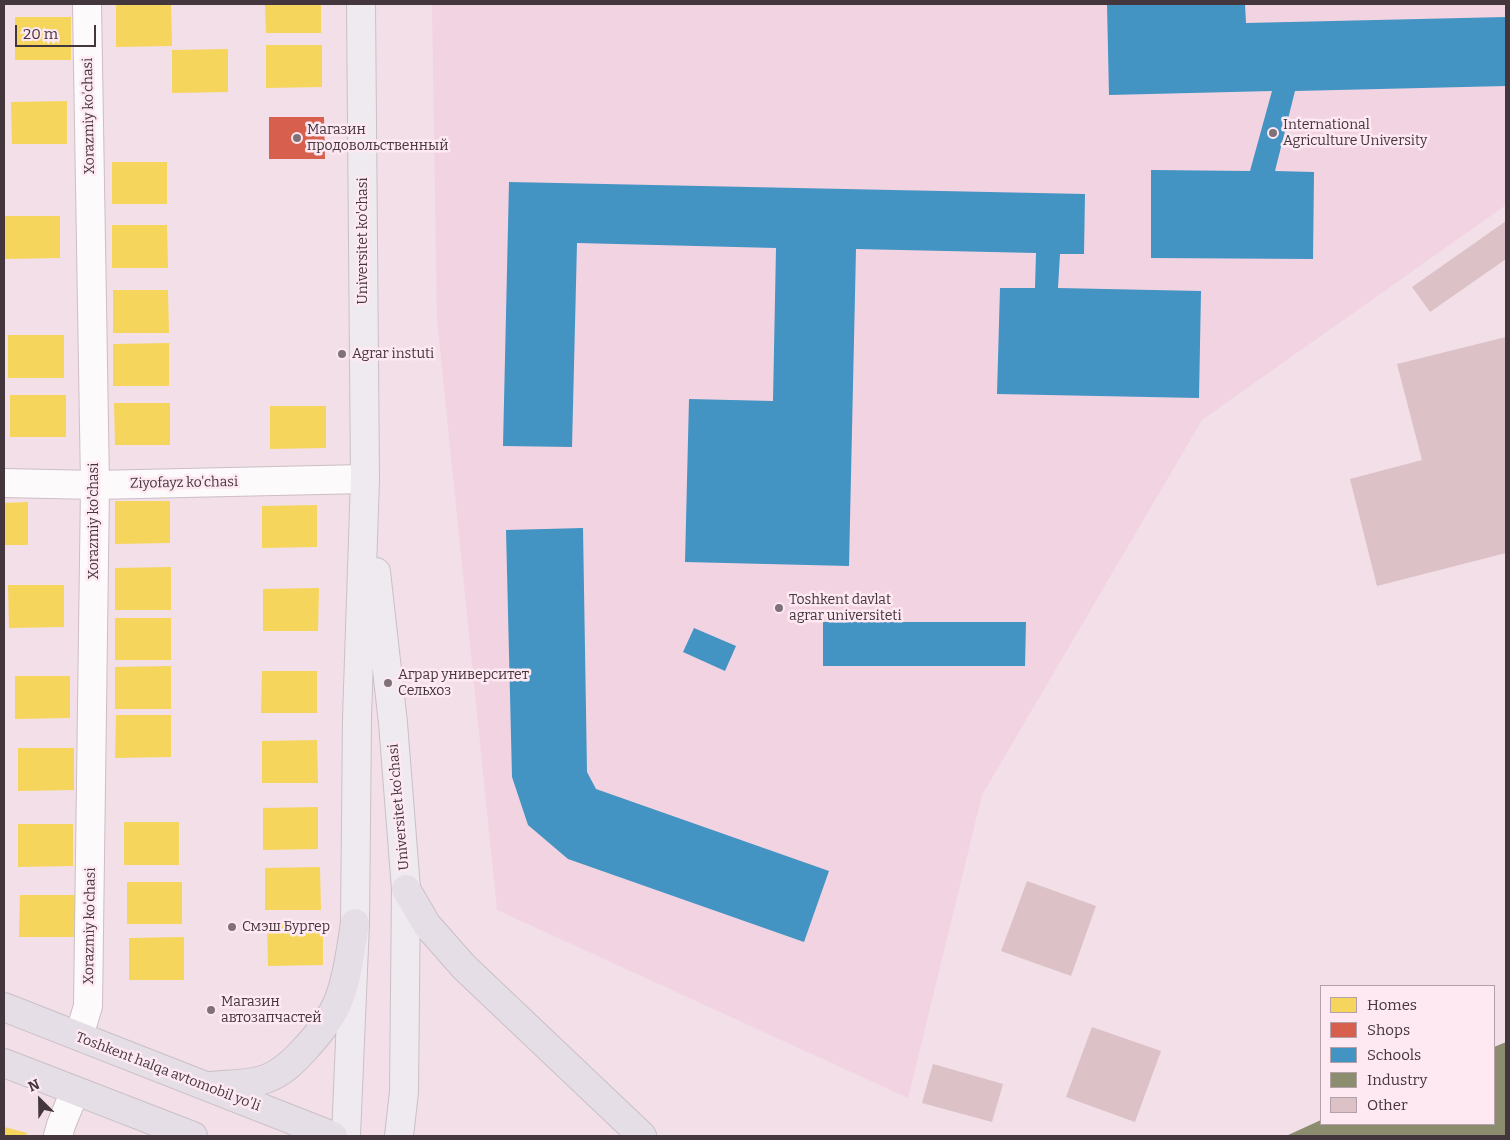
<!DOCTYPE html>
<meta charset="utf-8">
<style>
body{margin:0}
#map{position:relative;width:1510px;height:1140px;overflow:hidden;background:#f2dfe8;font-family:Bitter,serif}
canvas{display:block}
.frame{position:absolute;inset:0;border:5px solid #43363d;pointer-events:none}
.legend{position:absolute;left:1320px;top:985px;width:175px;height:140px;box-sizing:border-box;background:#fee9f3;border:1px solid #b3a1aa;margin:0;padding:6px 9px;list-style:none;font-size:15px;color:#43363d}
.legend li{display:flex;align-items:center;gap:10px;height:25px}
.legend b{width:25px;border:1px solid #b3a1aa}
.north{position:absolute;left:15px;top:1075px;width:50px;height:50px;-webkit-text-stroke:4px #fee9f3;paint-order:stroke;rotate:337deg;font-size:14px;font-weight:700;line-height:20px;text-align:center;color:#43363d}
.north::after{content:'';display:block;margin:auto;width:18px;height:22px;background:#43363d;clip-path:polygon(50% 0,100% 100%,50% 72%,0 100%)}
.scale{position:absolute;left:15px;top:25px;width:81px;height:22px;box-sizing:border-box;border:2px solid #43363d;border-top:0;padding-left:6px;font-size:15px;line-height:18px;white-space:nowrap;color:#43363d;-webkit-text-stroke:4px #fee9f3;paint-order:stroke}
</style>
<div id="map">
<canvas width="1510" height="1140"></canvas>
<div class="frame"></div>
<ul class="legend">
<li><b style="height:14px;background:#f6d55c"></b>Homes</li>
<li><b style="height:14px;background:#d6604d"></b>Shops</li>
<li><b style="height:14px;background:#4393c3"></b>Schools</li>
<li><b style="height:14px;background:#8c8c6e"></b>Industry</li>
<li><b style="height:14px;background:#dcc1c6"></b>Other</li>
</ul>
<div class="north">N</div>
<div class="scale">20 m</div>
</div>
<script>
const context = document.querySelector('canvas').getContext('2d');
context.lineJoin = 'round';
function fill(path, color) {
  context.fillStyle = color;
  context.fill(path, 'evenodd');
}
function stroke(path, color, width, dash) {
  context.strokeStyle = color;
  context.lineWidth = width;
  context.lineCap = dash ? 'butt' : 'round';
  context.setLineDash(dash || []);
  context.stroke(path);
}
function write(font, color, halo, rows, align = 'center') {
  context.font = font + ' Bitter,serif';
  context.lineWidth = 5;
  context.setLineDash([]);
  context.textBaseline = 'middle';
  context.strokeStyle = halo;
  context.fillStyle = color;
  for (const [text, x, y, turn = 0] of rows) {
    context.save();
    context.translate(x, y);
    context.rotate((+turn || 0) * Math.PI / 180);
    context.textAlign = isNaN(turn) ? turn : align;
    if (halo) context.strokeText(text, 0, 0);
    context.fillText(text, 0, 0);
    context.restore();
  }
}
fill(new Path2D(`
 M432 4H1506V205L1202 420 982 795 908 1098 497 910 437 319Z`), '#f2d3e2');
fill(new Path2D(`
 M116 4H171L172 46 116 47Z
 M265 4H321V33H266Z
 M15 17H71V60H15Z
 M266 45H322V87L266 88Z
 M228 49V92L172 93V50Z
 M67 101V144H12L11 102Z
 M112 162H167V204H112Z
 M4 216H60V258L4 259Z
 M112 225H167L168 268H112Z
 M113 290H168L169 333H113Z
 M8 335H64V378H8Z
 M169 343V386H113V344Z
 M10 395H66V437H10Z
 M114 403H170V445H115Z
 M270 406H326V448L270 449Z
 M115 501H170V543L115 544Z
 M28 502V545H4V503Z
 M317 505V547L262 548V506Z
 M171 567V610H115V568Z
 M8 585H64V627L9 628Z
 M319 588 318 631H263V589Z
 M115 618H171V660H115Z
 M171 666V709H115V667Z
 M262 671H317V713H261Z
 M15 676H70V718L15 719Z
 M116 715H171V757L115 758Z
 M317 740 318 783H262V741Z
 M18 748H74V790L18 791Z
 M318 807V849L263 850V808Z
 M124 822H179V865H124Z
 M18 824H73V866L18 867Z
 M320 867 321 910H265V868Z
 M127 882H182V924H127Z
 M20 895H75V937H19Z
 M267 923H323V965L268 966Z
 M184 937V980H129V938Z
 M4 1127 27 1133 26 1136H4Z`), '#f6d55c');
fill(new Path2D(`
 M269 117H324L325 159H269Z`), '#d6604d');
fill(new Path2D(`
 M1107 4H1245L1246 23 1506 17V86L1295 91 1275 171 1314 172 1313 259 1151 258V170L1250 171 1272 91 1109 95Z
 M509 182 1085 194 1084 254H1060L1058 288 1201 291 1199 398 997 394 1000 288H1035L1036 253 856 249 849 566 685 562 689 399 773 401 776 248 577 243 572 447 503 446Z
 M583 528 587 772 596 789 829 871 804 942 568 859 528 825 512 777 506 530Z
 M823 622H1026L1025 666H823Z
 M694 628 736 646 725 671 683 652Z`), '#4393c3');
fill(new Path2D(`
 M1506 1042V1136H1286L1321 1120V1124H1494V1047Z`), '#8c8c6e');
fill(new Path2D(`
 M1506 221V259L1430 312 1412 287Z
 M1506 337V553L1377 586 1350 479 1422 460 1397 364Z
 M1027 881 1096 906 1071 976 1001 951Z
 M1092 1027 1161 1051 1135 1122 1066 1097Z
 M933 1064 1003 1084 992 1122 922 1103Z`), '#dcc1c6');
const minor = new Path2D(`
 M4 483 95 485 365 479
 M79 1036 88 1006 95 485 87 4
 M58 1136 61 1125 75 1091`);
const major = new Path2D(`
 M376 572 393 723 406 889 404 1092 399 1136
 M346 1136 355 923 357 718 365 479 361 4`);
const highway = new Path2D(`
 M406 889 427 925 464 967 642 1136
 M4 1007 333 1136
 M4 1063 193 1136
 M211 1086C230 1084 251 1085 268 1078 283 1072 294 1061 304 1050 318 1035 332 1018 339 999 348 976 351 948 355 923`);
stroke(minor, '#ccbec5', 30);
stroke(major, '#cac0c5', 30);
stroke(highway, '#cac0c5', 30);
stroke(minor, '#fdfafc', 28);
stroke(major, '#efeaef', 28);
stroke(highway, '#e6dee6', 28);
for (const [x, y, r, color] of [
 [1273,133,5,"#807179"],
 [297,138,5,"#807179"],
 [342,354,5,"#807179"],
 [779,608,5,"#807179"],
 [388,683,5,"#807179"],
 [232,927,5,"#807179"],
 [211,1010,5,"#807179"]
]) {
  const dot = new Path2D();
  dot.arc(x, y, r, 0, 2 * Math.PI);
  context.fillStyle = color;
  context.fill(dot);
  stroke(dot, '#fee9f3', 2);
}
write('14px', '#43363d', '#fee9f3', [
 ["Xorazmiy ko'chasi",89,116,-91],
 ["Universitet ko'chasi",363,241,-90],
 ["Ziyofayz ko'chasi",184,483,-1],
 ["Xorazmiy ko'chasi",94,521,-90],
 ["Universitet ko'chasi",399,807,-95],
 ["Xorazmiy ko'chasi",90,926,-89],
 ["Toshkent halqa avtomobil yo'li",168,1072,21]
]);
write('14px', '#43363d', '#fee9f3', [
 ["International",1283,125],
 ["Agriculture University",1283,141],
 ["Магазин",307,130],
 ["продовольственный",307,146],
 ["Agrar instuti",352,354],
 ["Toshkent davlat",789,600],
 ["agrar universiteti",789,616],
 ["Аграр университет",398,675],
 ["Сельхоз",398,691],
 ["Смэш Бургер",242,927],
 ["Магазин",221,1002],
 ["автозапчастей",221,1018]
], 'left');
</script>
